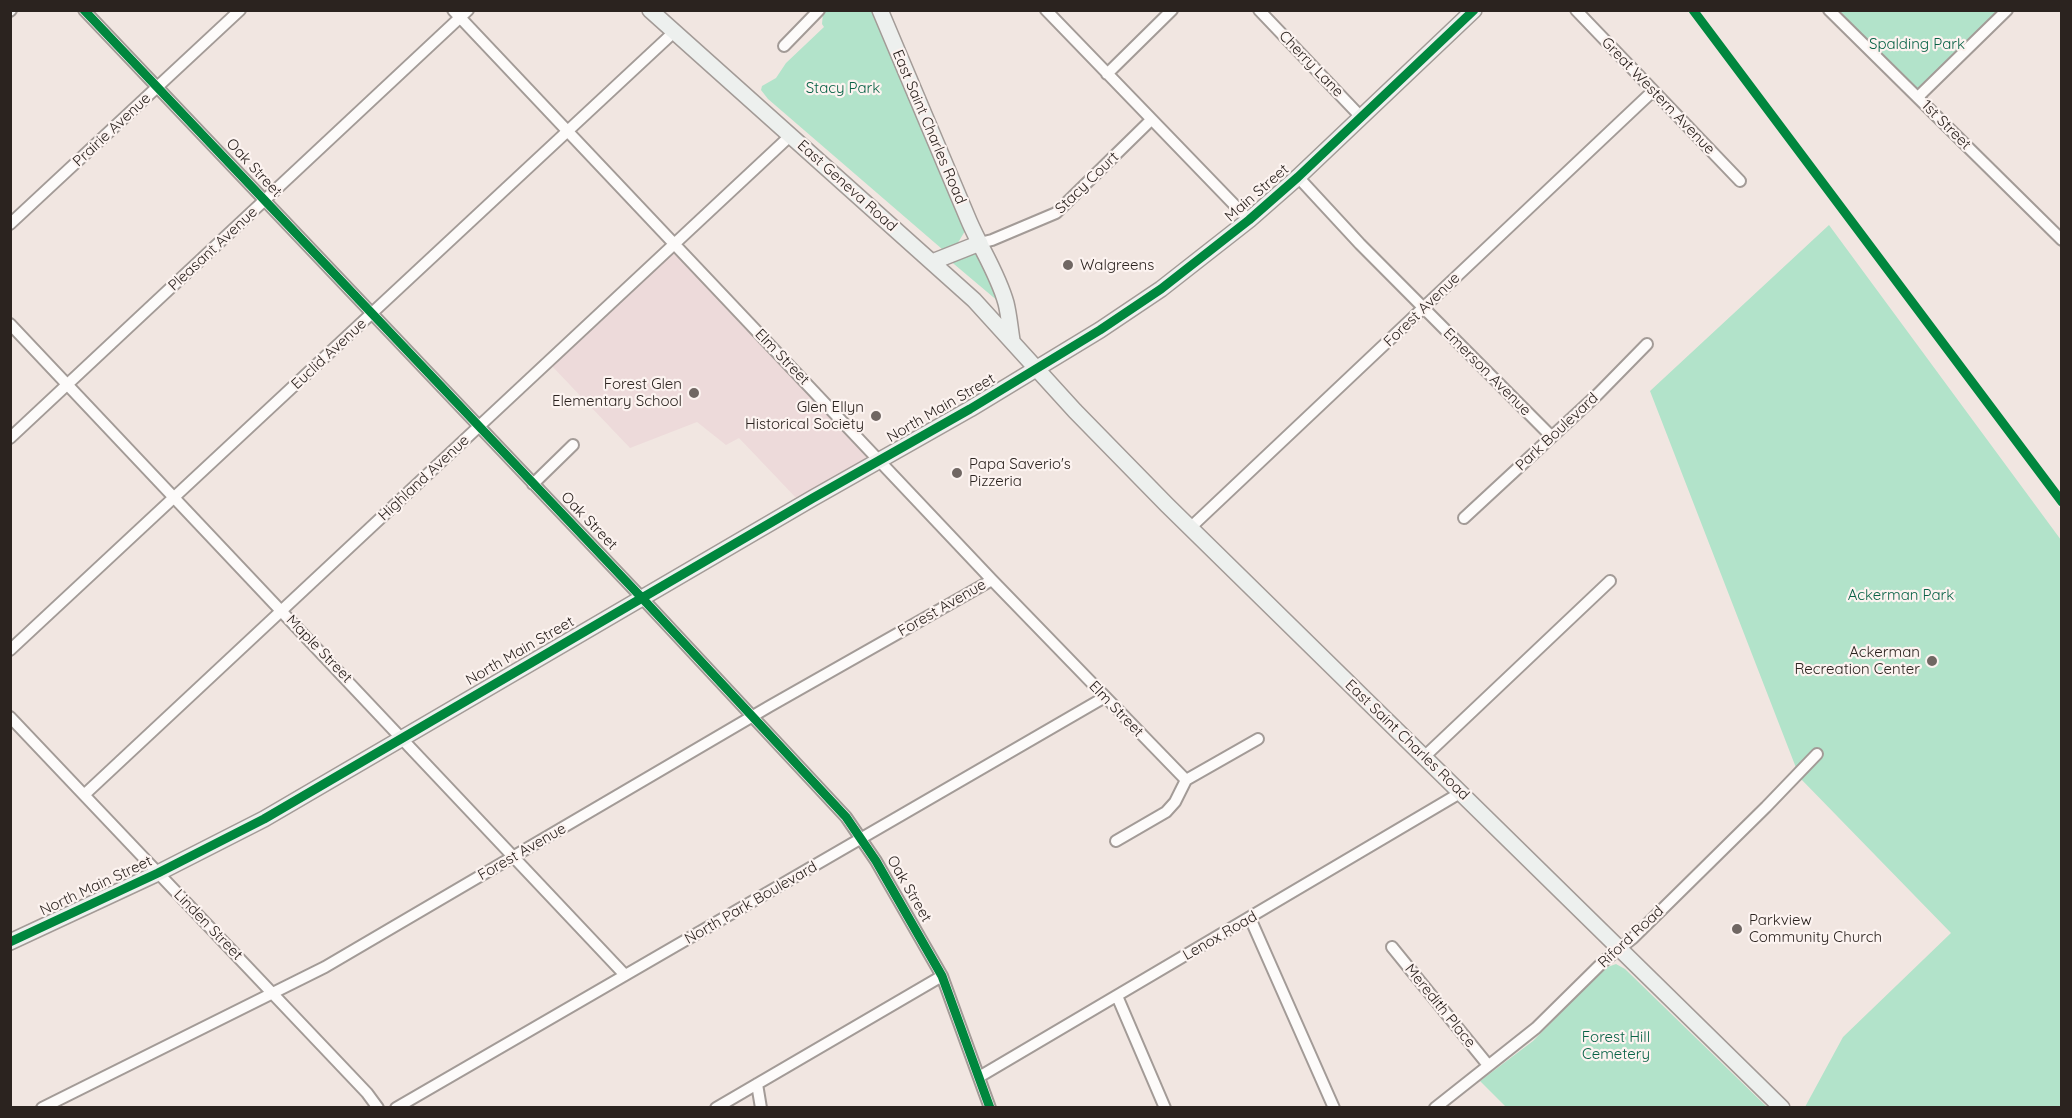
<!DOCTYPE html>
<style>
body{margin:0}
#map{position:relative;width:2072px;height:1118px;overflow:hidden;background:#f1e6e1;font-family:Quicksand,sans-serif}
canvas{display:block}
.frame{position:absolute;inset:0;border:12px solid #2b231f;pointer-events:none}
</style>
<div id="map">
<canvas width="2072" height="1118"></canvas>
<div class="frame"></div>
</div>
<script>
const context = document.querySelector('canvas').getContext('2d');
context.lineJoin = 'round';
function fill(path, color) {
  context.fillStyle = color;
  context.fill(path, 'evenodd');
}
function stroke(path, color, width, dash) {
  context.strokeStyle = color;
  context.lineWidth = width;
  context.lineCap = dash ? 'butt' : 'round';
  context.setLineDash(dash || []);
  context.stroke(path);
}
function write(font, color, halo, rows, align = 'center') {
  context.font = font + ' Quicksand,sans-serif';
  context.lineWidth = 4.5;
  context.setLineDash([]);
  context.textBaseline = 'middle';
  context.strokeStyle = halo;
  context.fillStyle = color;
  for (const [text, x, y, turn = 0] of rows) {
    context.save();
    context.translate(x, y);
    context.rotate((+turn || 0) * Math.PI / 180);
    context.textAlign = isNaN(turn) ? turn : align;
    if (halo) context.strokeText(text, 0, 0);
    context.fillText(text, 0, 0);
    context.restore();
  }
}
fill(new Path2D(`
 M674 248 872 458 799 501 739 438 726 445 697 422 630 448 550 364Z`), '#eddada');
fill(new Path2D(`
 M825 11H874L965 231 956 246 946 250 942 249 768 99 761 90 762 86 776 78 786 63 824 27 822 24 823 13Z
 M1833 11H2003L1917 92Z
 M1829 225 2061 540V1107H1805L1843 1037 1951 933 1800 778 1650 391Z
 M976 248 999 302 948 259Z
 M1616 964 1625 969 1767 1107H1506L1480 1081 1533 1041 1605 968Z`), '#b2e3ca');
const street = new Path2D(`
 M84 10 642 598 846 817 876 861 942 976 990 1108
 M453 10 992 580 1186 780
 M1046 10 1249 220
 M1259 10 1362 118
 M1576 10 1740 181
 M1829 10 2062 240
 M10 11 11 10
 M784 46 819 10
 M1107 74 1172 10
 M1918 97 2007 10
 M1298 177 1360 244 1551 436
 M10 224 240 10
 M980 243 992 240 1056 213 1151 120
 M10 324 625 975
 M10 438 468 10
 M533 484 573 445
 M1464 518 1598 394 1647 344
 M1190 528 1653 91
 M10 650 674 32
 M10 717 367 1093 378 1108
 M1424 757 1610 581
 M1186 780 1258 739
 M84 795 790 136
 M1116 841 1166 812 1175 802 1186 780
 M1250 918 1334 1108
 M1392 947 1488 1065
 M1117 996 1165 1108
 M979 1077 1460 793
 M757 1084 761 1108
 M42 1108 325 967 770 706 992 580
 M396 1108 1105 697
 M716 1108 942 976
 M1435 1108 1536 1028 1605 960 1633 938 1766 807 1817 754`);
const secondary = new Path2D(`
 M650 10 974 300 1075 411 1167 505 1782 1108
 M880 10 969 221C981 249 998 274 1006 303 1009 315 1010 328 1012 340
 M932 262 980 243
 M10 942 158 873 264 819 813 498 970 409 1100 330 1161 289 1249 220 1298 177 1474 10`);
stroke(street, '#a39b97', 14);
stroke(secondary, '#a39b97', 18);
stroke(street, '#fdfbfa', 10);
stroke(secondary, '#edf0ee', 15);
stroke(new Path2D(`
 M84 10 642 598 846 817 876 861 942 976 990 1108
 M1693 10 2062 502
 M10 942 158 873 264 819 813 498 970 409 1100 330 1161 289 1249 220 1298 177 1474 10`), '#00873e', 9);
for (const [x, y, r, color] of [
 [1068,265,6,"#706763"],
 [694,393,6,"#706763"],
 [876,416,6,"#706763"],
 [957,473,6,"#706763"],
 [1932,661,6,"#706763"],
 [1737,929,6,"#706763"]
]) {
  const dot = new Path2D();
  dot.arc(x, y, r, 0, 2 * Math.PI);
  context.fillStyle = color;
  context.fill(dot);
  stroke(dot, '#fcf3f0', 2);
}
write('15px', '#086246', '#fcf3f0', [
 ["Spalding Park",1917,44],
 ["Stacy Park",843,88],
 ["Ackerman Park",1901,595],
 ["Forest Hill",1616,1037],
 ["Cemetery",1616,1054]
]);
write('15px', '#2b231f', '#fcf3f0', [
 ["Cherry Lane",1311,64,46],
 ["Great Western Avenue",1658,96,46],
 ["1st Street",1946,125,45],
 ["East Saint Charles Road",929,127,67],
 ["Prairie Avenue",112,130,-43],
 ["Oak Street",254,168,47],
 ["Stacy Court",1087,183,-44],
 ["East Geneva Road",847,186,42],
 ["Main Street",1257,193,-41],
 ["Pleasant Avenue",213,249,-43],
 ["Forest Avenue",1422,310,-44],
 ["Euclid Avenue",329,354,-43],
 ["Elm Street",782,357,46],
 ["Emerson Avenue",1487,372,45],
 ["North Main Street",941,408,-30],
 ["Park Boulevard",1557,432,-43],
 ["Highland Avenue",424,478,-43],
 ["Oak Street",589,521,46],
 ["Forest Avenue",942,608,-30],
 ["Maple Street",319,649,46],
 ["North Main Street",520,651,-30],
 ["Elm Street",1116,709,46],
 ["East Saint Charles Road",1407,740,44],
 ["Forest Avenue",522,852,-30],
 ["North Main Street",96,886,-25],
 ["Oak Street",909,889,60],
 ["North Park Boulevard",751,903,-30],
 ["Linden Street",208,925,46],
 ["Lenox Road",1220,936,-30],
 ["Riford Road",1631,937,-43],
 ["Meredith Place",1440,1006,51]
]);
write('15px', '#2b231f', '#fcf3f0', [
 ["Walgreens",1080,265],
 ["Forest Glen",682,384,"right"],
 ["Elementary School",682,401,"right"],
 ["Glen Ellyn",864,407,"right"],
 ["Historical Society",864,424,"right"],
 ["Papa Saverio's",969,464],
 ["Pizzeria",969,481],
 ["Ackerman",1920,652,"right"],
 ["Recreation Center",1920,669,"right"],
 ["Parkview",1749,920],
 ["Community Church",1749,937]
], 'left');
</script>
